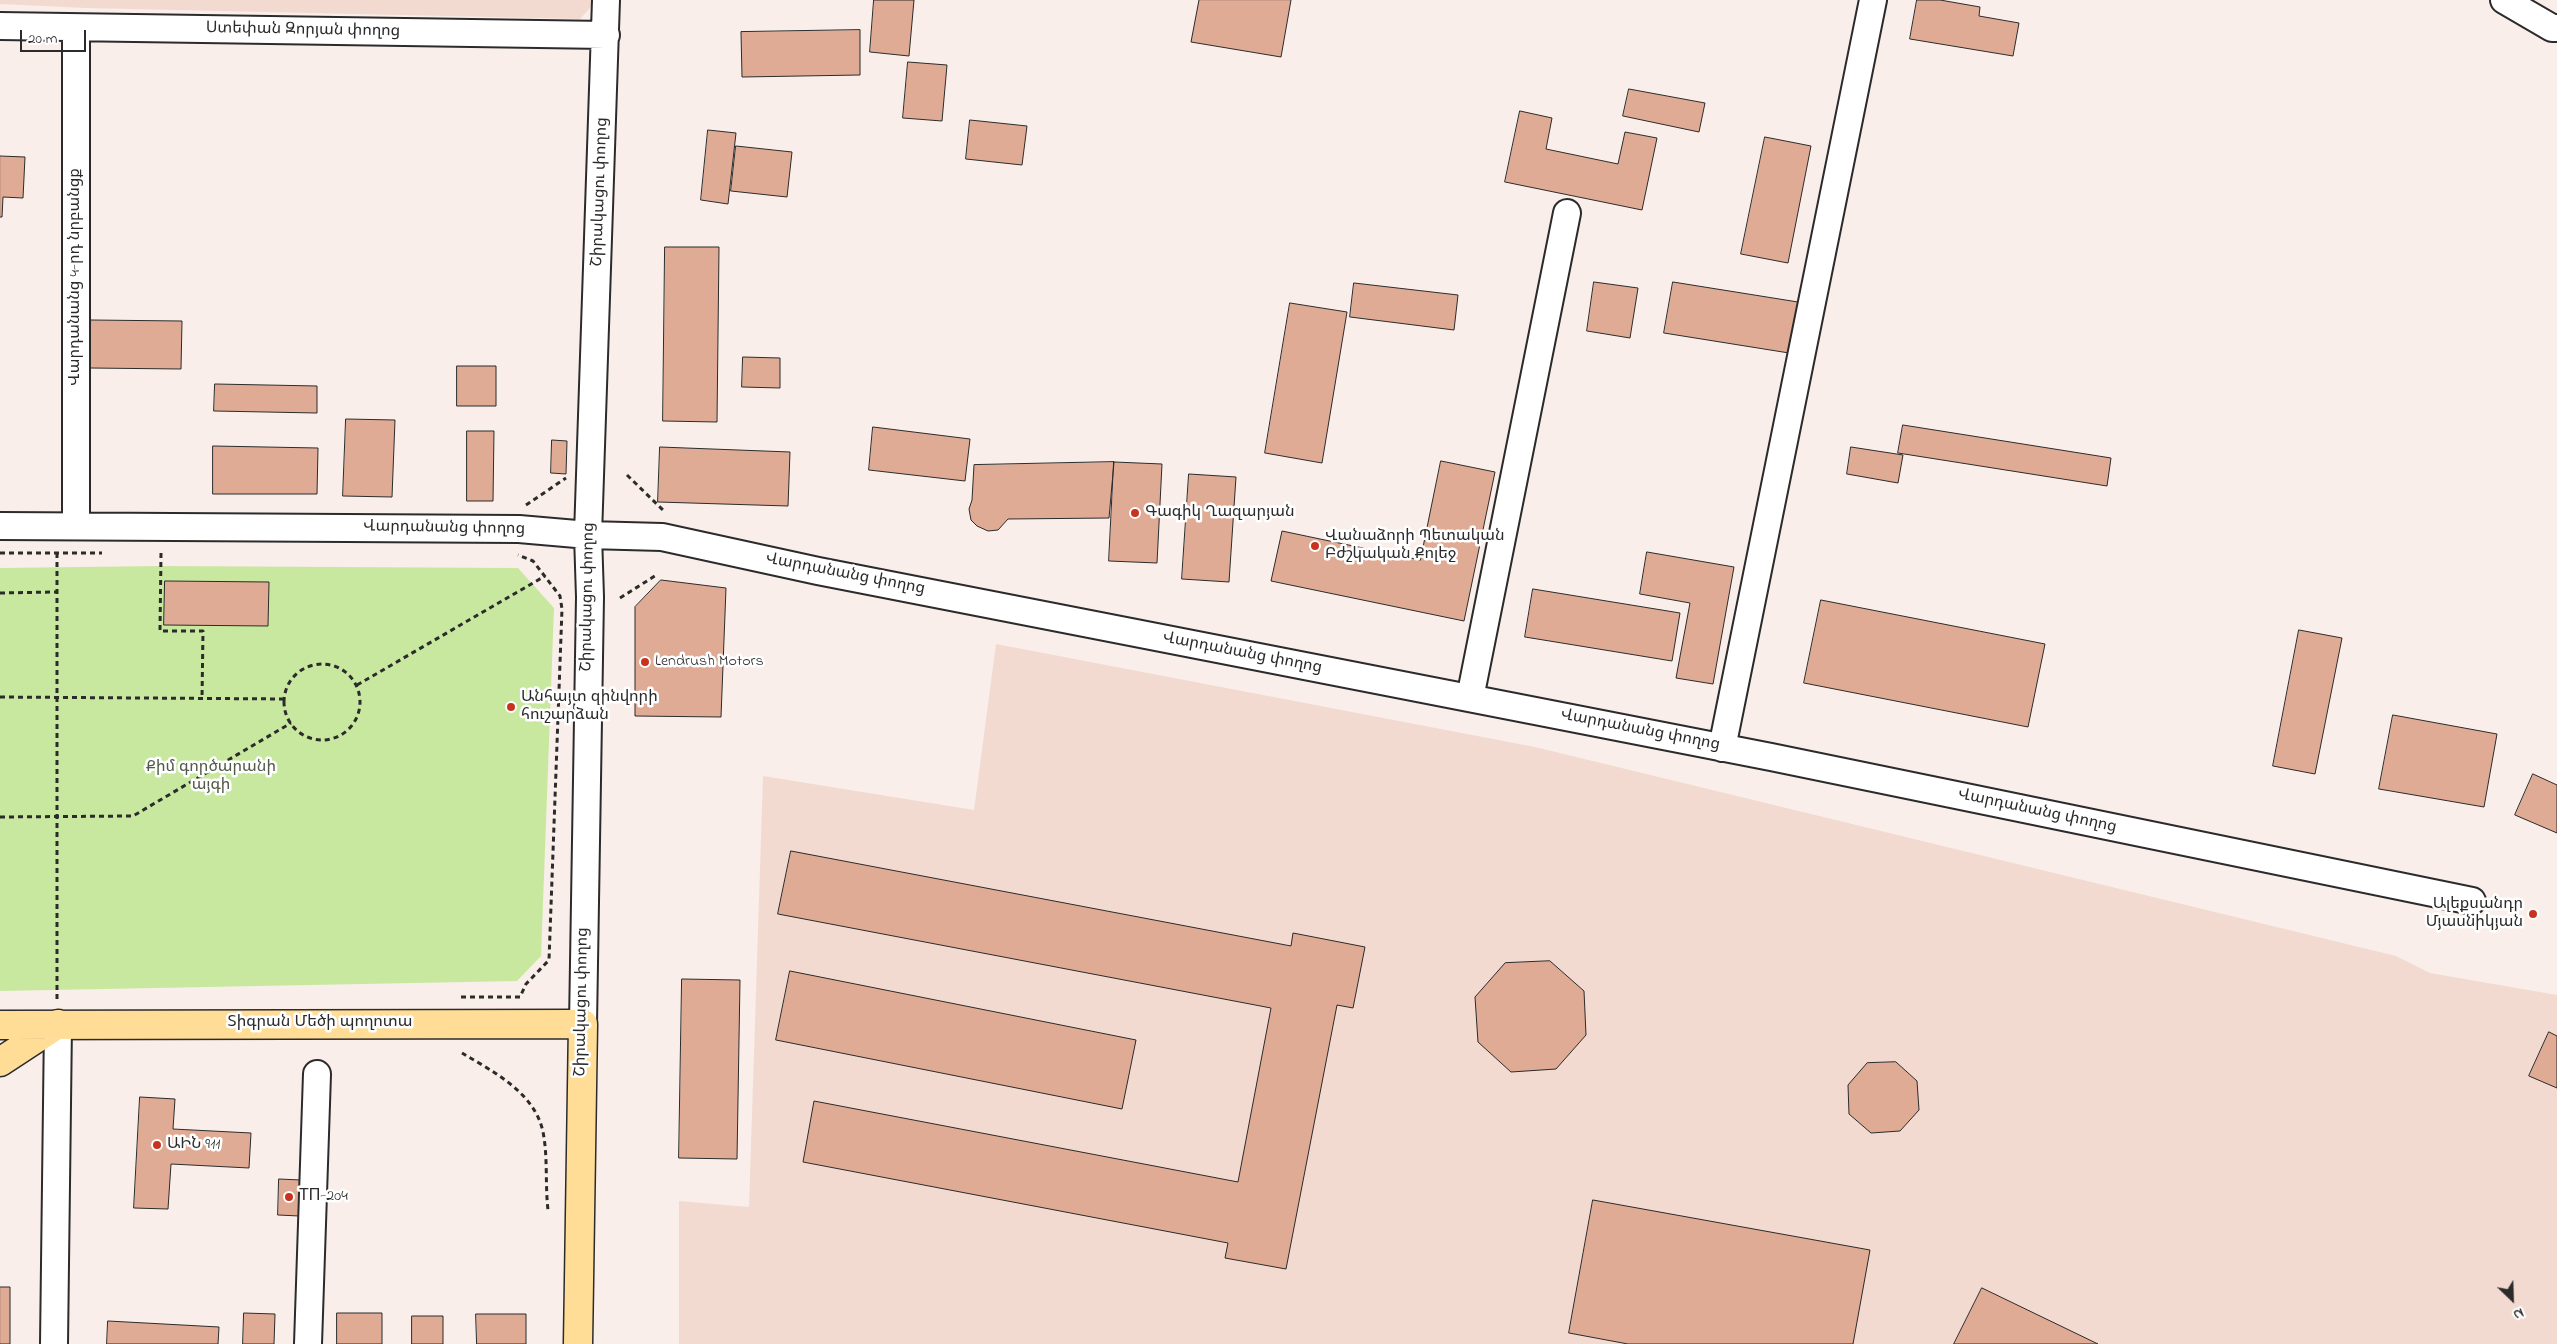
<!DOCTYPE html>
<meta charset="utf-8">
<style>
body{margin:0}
#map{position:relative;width:2557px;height:1344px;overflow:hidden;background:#f9eeea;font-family:"Indie Flower",sans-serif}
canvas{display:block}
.north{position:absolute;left:2487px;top:1274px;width:50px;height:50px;-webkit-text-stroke:4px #fff;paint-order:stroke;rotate:156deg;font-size:14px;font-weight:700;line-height:20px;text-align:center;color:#2b2b2b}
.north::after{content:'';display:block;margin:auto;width:18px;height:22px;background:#2b2b2b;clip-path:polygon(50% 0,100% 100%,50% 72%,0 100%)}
.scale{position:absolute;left:20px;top:30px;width:66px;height:22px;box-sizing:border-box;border:2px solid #2b2b2b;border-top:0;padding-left:6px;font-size:15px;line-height:18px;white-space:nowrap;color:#2b2b2b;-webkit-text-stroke:4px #fff;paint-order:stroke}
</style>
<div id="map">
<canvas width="2557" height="1344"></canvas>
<div class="north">N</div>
<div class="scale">20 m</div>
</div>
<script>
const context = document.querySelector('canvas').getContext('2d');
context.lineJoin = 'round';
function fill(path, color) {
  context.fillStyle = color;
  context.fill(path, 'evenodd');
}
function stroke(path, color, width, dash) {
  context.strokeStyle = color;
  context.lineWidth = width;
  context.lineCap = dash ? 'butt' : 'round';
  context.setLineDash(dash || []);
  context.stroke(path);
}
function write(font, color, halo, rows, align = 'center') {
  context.font = font + ' "Indie Flower","Noto Sans Armenian",sans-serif';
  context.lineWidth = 5;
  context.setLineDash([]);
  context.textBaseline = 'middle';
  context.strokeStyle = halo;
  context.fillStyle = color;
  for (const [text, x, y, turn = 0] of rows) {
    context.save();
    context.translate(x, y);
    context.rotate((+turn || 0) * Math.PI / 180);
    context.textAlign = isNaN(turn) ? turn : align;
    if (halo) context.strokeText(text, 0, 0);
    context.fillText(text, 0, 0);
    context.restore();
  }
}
fill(new Path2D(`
 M0 0H597L580 19 86 8 0 4Z
 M996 644 1535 747 2396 956 2430 973 2557 995V1344H679V1201L749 1207 763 776 974 810Z`), '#f2dad0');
fill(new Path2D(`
 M161 566 518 568 554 608 541 956 517 981 0 991V568Z`), '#c8e8a0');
const building = new Path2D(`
 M874 0H914L909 56 870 52Z
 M1291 0 1281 57 1191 42 1199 0Z
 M1917 0H1940L1980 7 1979 16 2019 23 2013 56 1910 39Z
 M860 30V75L742 77 741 32Z
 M908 62 947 65 942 121 903 118Z
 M1629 89 1705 103 1699 132 1623 116Z
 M1520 111 1552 118 1546 149 1618 164 1625 132 1657 138 1642 210 1505 182Z
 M970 120 1027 126 1022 165 966 159Z
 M708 130 736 133 728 204 701 200Z
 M1765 137 1811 146 1788 263 1741 254Z
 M736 146 792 152 787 197 731 191Z
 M0 156 25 157 23 198 3 197 2 217H0Z
 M665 247H719L717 422 663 421Z
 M1594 282 1638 288 1630 338 1587 331Z
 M1673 282 1798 302 1789 353 1664 333Z
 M1354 283 1458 295 1454 330 1350 317Z
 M1290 303 1347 312 1322 463 1265 453Z
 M91 320 182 321 181 369 90 368Z
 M743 357 780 358V388L742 387Z
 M457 366H496V406H457Z
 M215 384 317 386V413L214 411Z
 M346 419 395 420 392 497 343 496Z
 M1903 425 2111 458 2107 486 1898 453Z
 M873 427 970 439 965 481 869 470Z
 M467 431H494L493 501H467Z
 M552 440 567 441 566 474 551 473Z
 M213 446 318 448 317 494H213Z
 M660 447 790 452 788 506 658 502Z
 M1851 447 1903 455 1898 483 1847 474Z
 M1441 461 1495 472 1464 621 1271 581 1282 531 1420 560Z
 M1114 462 1109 518 1008 519 998 530 988 531 977 526 971 520 969 509 972 500 974 465Z
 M1114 462 1162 464 1157 563 1109 561Z
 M1189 474 1236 477 1229 582 1182 579Z
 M1647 552 1734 567 1713 684 1676 678 1690 603 1640 594Z
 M661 580 726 588 721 717 635 716V607Z
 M165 581 269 582 268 626 164 625Z
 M1533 589 1680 613 1672 661 1525 637Z
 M1821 600 2045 644 2028 727 1804 683Z
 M2299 630 2342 638 2315 774 2273 766Z
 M2393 715 2497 734 2484 807 2379 789Z
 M2533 774 2557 785V833L2515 815Z
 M791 851 1291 946 1293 933 1365 947 1353 1008 1337 1005 1286 1269 1225 1258 1228 1243 803 1162 814 1101 1238 1182 1271 1008 778 914Z
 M1550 961 1584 991 1586 1035 1556 1069 1511 1072 1478 1042 1475 997 1505 963Z
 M790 971 1136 1040 1122 1109 776 1040Z
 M682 979 740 980 737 1159 679 1158Z
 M2549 1032 2557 1036V1088L2529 1076Z
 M1896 1062 1917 1081 1919 1110 1900 1131 1871 1133 1849 1114 1848 1085 1867 1063Z
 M140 1097 175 1099 173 1129 251 1133 249 1168 171 1164 168 1209 134 1208Z
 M279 1179 301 1180 299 1216 278 1215Z
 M1593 1200 1870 1250 1853 1344H1628L1569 1333Z
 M0 1287H10V1344H0Z
 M1982 1288 2098 1344H1954Z
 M244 1313 275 1314 274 1344H243Z
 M337 1313H382V1344H337Z
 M476 1314H526V1344H477Z
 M412 1316H443V1344H412Z
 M108 1321 219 1327 218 1344H107Z`);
fill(building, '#e0ab95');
stroke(building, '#2b2b2b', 1);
const minor = new Path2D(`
 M2504 0 2552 28H2557
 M0 26 606 35
 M76 525V28
 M0 526 519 529 588 535 662 537 818 571 1771 757 2472 901
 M1470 698 1567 213
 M1722 748 1873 0
 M583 1024 590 597 588 535 606 0
 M54 1344 58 1024
 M308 1344 317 1074`);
const major = new Path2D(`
 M0 1025 583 1024 578 1344
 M0 1062 58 1024`);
stroke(minor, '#2b2b2b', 30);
stroke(major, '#2b2b2b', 31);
stroke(new Path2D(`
 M627 475 665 512
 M526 505 566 478
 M0 553H102
 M57 553V1000
 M161 553 160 631H203L202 699
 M0 593 57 592
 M620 598 658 574
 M284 702a38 38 0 1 1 76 0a38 38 0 1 1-76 0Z
 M357 685 545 576
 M0 697 284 699
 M0 817 133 816 291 723
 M461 997H520L526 984 549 960 562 609 560 596 533 561 518 555
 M462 1053C494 1072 535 1093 543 1132 548 1157 545 1184 548 1210`), '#2b2b2b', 3, [5, 4]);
stroke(minor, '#fff', 26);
stroke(major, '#ffdd96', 28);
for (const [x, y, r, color] of [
 [1135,513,5,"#c8321e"],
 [1315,546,5,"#c8321e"],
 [645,662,5,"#c8321e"],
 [511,707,5,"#c8321e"],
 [2533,914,5,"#c8321e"],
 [157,1145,5,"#c8321e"],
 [289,1197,5,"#c8321e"]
]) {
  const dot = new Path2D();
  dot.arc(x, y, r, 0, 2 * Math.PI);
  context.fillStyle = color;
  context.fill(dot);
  stroke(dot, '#fff', 2);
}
write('16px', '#2b2b2b', '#fff', [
 ["Ստեփան Զորյան փողոց",303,31,1],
 ["Շիրակացու փողոց",601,192,-88],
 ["Վարդանանց 4-րդ նրբանցք",76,277,-90],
 ["Վարդանանց փողոց",444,529,1],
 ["Վարդանանց փողոց",845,575,11],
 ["Շիրակացու փողոց",589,597,-89],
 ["Վարդանանց փողոց",1242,654,11],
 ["Վարդանանց փողոց",1640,731,11],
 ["Վարդանանց փողոց",2037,812,12],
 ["Շիրակացու փողոց",583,1002,-89],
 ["Տիգրան Մեծի պողոտա",320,1023]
]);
write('16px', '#2b2b2b', '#fff', [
 ["Գագիկ Ղազարյան",1145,513],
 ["Վանաձորի Պետական",1325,537],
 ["Բժշկական Քոլեջ",1325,555],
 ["Lendrush Motors",655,662],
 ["Անհայտ զինվորի",521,698],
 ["հուշարձան",521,716],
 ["Ալեքսանդր",2523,905,"right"],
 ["Մյասնիկյան",2523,923,"right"],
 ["ԱԻՆ 911",167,1145],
 ["ТП-204",299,1197]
], 'left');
write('16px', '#525a48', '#fff', [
 ["Քիմ գործարանի",211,768],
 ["այգի",211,786]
]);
</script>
